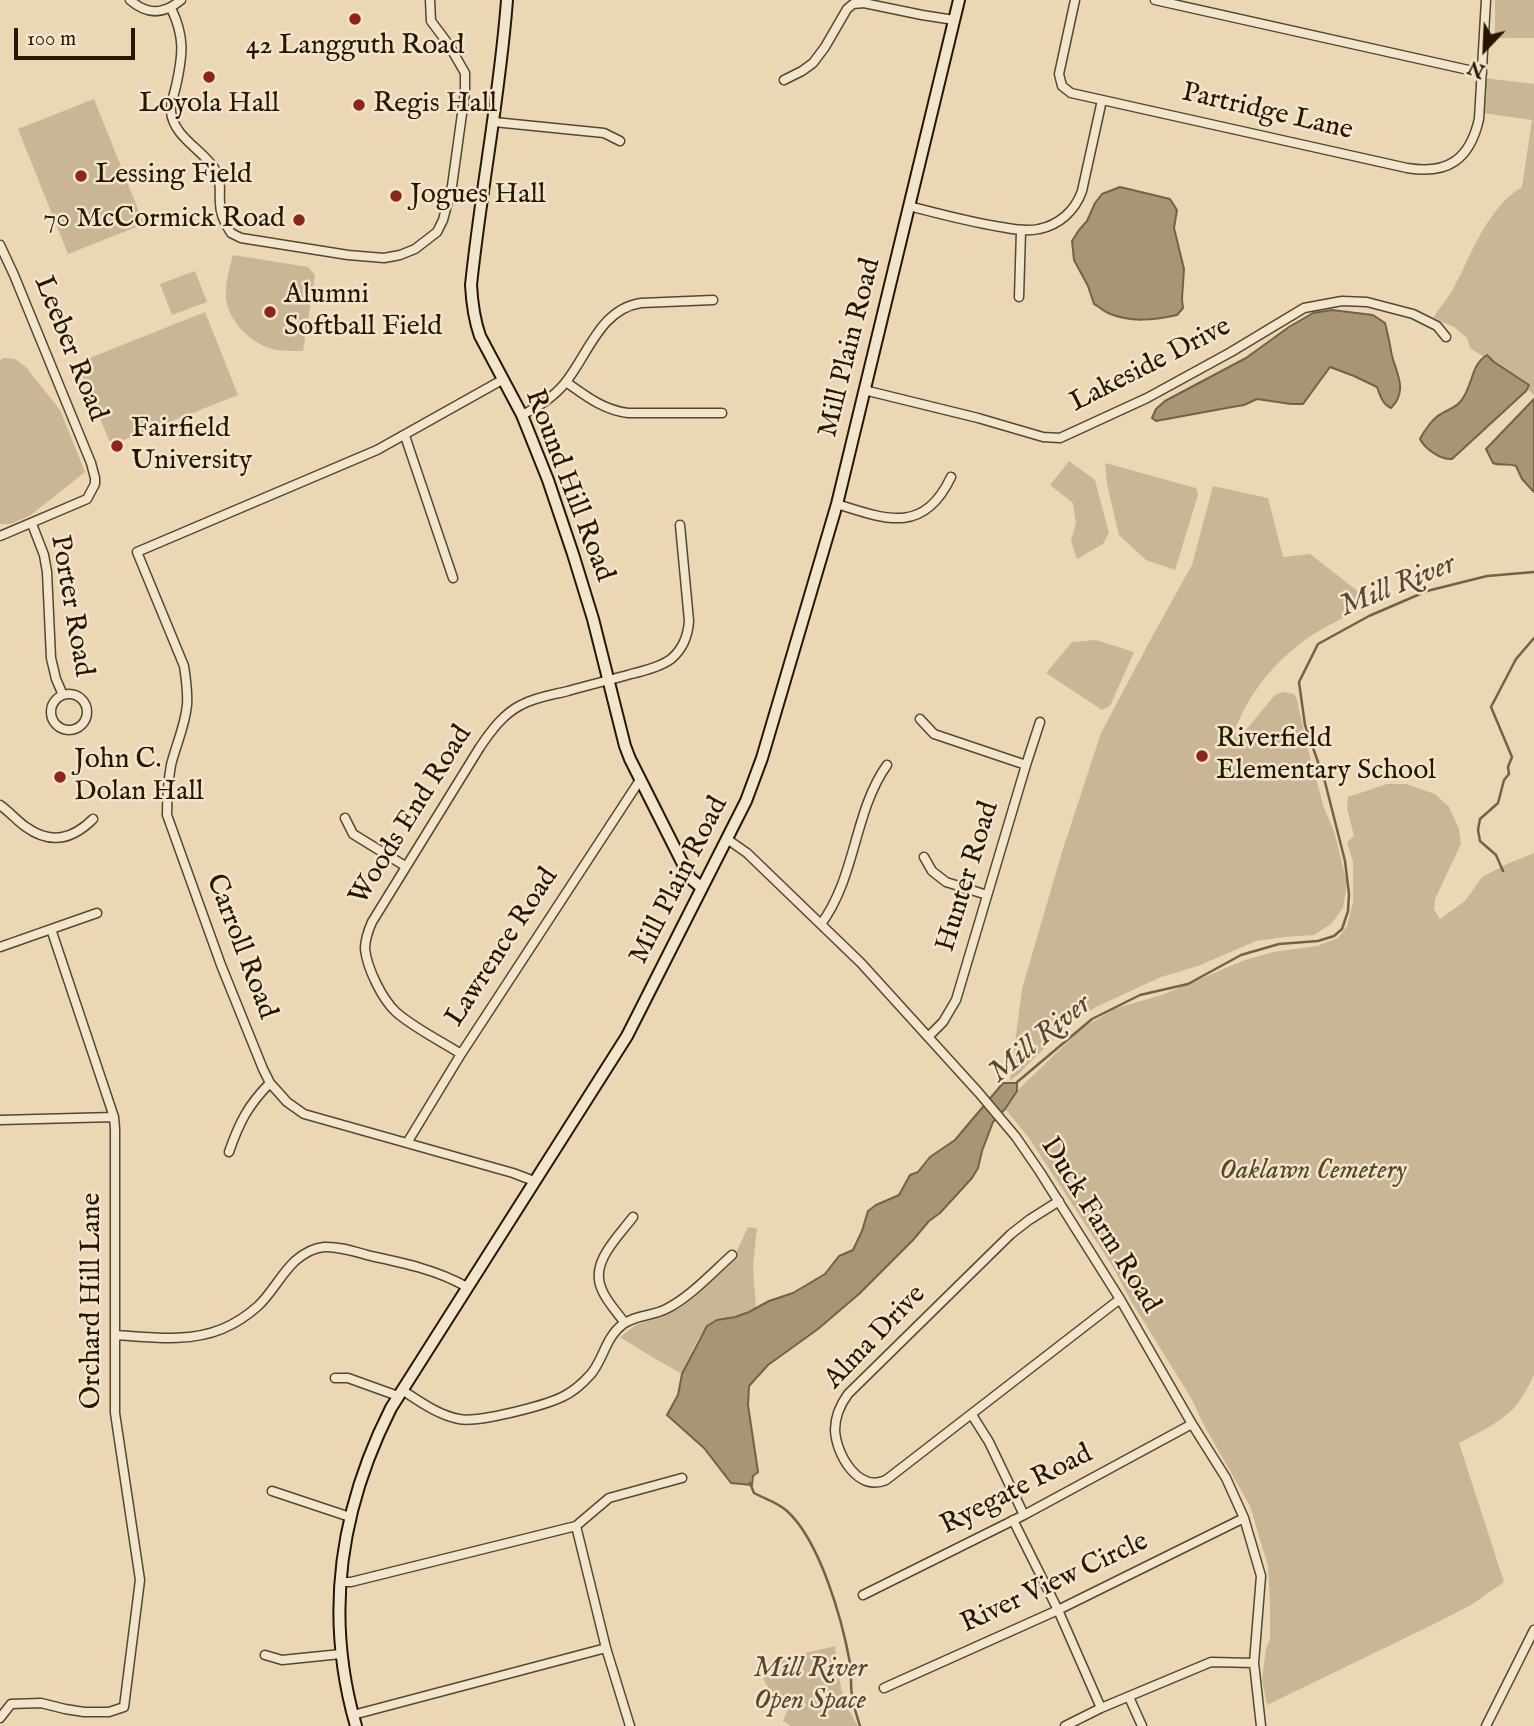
<!DOCTYPE html>
<style>
body{margin:0}
#map{position:relative;width:1534px;height:1726px;overflow:hidden;background:#ebd7b3;font-family:"IM FELL English",serif}
canvas{display:block}
.north{position:absolute;left:1450px;top:14px;width:70px;height:70px;-webkit-text-stroke:5px #f2e5ce;paint-order:stroke;rotate:203deg;font-size:19px;font-weight:700;line-height:28px;text-align:center;color:#271600}
.north::after{content:'';display:block;margin:auto;width:24px;height:32px;background:#271600;clip-path:polygon(50% 0,100% 100%,50% 72%,0 100%)}
.scale{position:absolute;left:14px;top:28px;width:121px;height:32px;box-sizing:border-box;border:4px solid #271600;border-top:0;padding-left:9px;font-size:21px;line-height:24px;white-space:nowrap;color:#271600;-webkit-text-stroke:5px #f2e5ce;paint-order:stroke}
</style>
<div id="map">
<canvas width="1534" height="1726"></canvas>
<div class="north">N</div>
<div class="scale">100 m</div>
</div>
<script>
const context = document.querySelector('canvas').getContext('2d');
context.lineJoin = 'round';
function fill(path, color) {
  context.fillStyle = color;
  context.fill(path, 'evenodd');
}
function stroke(path, color, width, dash) {
  context.strokeStyle = color;
  context.lineWidth = width;
  context.lineCap = dash ? 'butt' : 'round';
  context.setLineDash(dash || []);
  context.stroke(path);
}
function write(font, color, halo, rows, align = 'center') {
  context.font = font + ' "IM FELL English",serif';
  context.lineWidth = 5;
  context.setLineDash([]);
  context.textBaseline = 'middle';
  context.strokeStyle = halo;
  context.fillStyle = color;
  for (const [text, x, y, turn = 0] of rows) {
    context.save();
    context.translate(x, y);
    context.rotate((+turn || 0) * Math.PI / 180);
    context.textAlign = isNaN(turn) ? turn : align;
    if (halo) context.strokeText(text, 0, 0);
    context.fillText(text, 0, 0);
    context.restore();
  }
}
fill(new Path2D(`
 M1495 0H1534V38H1495Z
 M1476 77 1534 84V395L1497 365 1470 348 1467 338 1454 327 1433 318C1439 309 1446 300 1452 291 1472 255 1485 210 1522 187L1532 120 1475 112Z
 M94 99 144 224 68 254 18 129Z
 M233 255 308 267 315 275 303 351C294 351 284 351 276 350 252 345 229 323 226 298 225 283 229 270 233 255Z
 M195 271 207 302 172 315 160 284Z
 M205 312 238 395 111 445 77 363Z
 M3 358 15 359 26 367 60 410 85 472 31 515 11 524H0V361Z
 M1069 461 1095 480 1109 533 1103 544 1077 559 1071 541 1076 523 1073 503 1050 485Z
 M1105 463 1196 488 1198 495 1175 570 1146 560 1119 535 1107 484Z
 M1213 486 1268 498 1283 557 1310 554 1368 599 1365 606C1349 615 1332 623 1317 632 1279 656 1250 690 1234 732L1241 736 1275 695 1282 692 1294 694 1297 700 1309 753 1324 808 1334 831 1347 883 1343 908 1331 924 1314 935 1285 937 1256 941 1198 966 1161 977 1096 1007 1071 1022 1026 1066 1021 1072 1010 1081 1022 989 1062 852 1101 733 1153 635 1192 565Z
 M1096 640 1134 652 1110 706 1102 710 1046 673 1072 642Z
 M1387 784H1406L1435 794 1449 807 1459 829 1461 844 1435 899 1434 909 1440 919 1465 901 1482 877 1507 864 1534 853V1375C1528 1387 1522 1399 1513 1409 1499 1423 1476 1434 1459 1443L1504 1582 1471 1605 1434 1624 1267 1705 1262 1680 1266 1648 1270 1639V1602L1268 1566 1250 1506 1205 1427 1191 1398 1131 1301 1113 1267 1029 1138 1005 1109 1017 1091 1082 1028 1116 1008 1162 995 1245 960 1273 952 1317 946 1338 938 1347 926 1353 903V862L1347 842 1354 836 1347 808 1348 797Z
 M748 1227 757 1228 753 1266 756 1308C742 1315 734 1316 719 1320 699 1326 691 1356 682 1374L652 1357 620 1337 636 1325 668 1314 682 1306 725 1269 736 1253Z
 M835 1646 837 1666 844 1702 858 1726H791L783 1721 788 1709C779 1691 761 1692 763 1667L793 1656Z`), '#cab695');
const water = new Path2D(`
 M1120 187 1170 199 1177 210 1174 228 1184 269 1182 299 1183 308 1177 315C1154 320 1131 323 1108 313 1103 311 1100 307 1094 304L1088 286 1074 260 1072 241 1079 230 1087 221 1095 203 1102 194Z
 M1332 310 1373 315 1385 323C1388 334 1390 345 1392 356 1397 374 1408 391 1391 408 1382 404 1380 395 1377 387L1354 376 1330 367 1303 404H1291L1257 399 1244 405 1232 407 1156 421 1152 418 1156 409 1165 401 1246 358 1289 327 1313 313Z
 M1487 355 1494 362 1529 385 1526 391 1452 459C1441 460 1425 449 1420 439 1424 431 1433 418 1441 414 1447 410 1455 408 1460 402 1473 388 1470 365 1487 355Z
 M1534 399V492L1522 479 1516 466C1508 463 1500 466 1493 463L1486 449Z
 M1003 1083H1017V1091L1005 1109 993 1122 982 1151 978 1168 972 1178 940 1213 929 1221 913 1240 859 1294 818 1329 768 1365 749 1386 748 1405 758 1472 753 1476 752 1485 731 1483 704 1448 667 1415 678 1395 682 1374 707 1326 717 1320 735 1317 749 1312 769 1301 793 1293 825 1274 839 1256 853 1250 862 1231 868 1211 876 1205 899 1195 910 1175 918 1172 930 1157 955 1140Z`);
fill(water, '#a89576');
stroke(water, '#746247', 2);
stroke(new Path2D(`
 M1503 871 1496 855 1480 841 1478 830 1480 819 1498 803 1504 780 1509 774 1508 767 1512 757 1491 707 1516 659 1534 638
 M1016 1083 1092 1019 1140 995 1188 984 1241 955 1279 944 1318 941 1334 936 1342 929 1348 911 1349 894 1345 861 1325 782 1305 725 1299 682 1318 644 1369 616 1427 591 1487 576 1534 572
 M750 1483 754 1493C765 1499 777 1502 787 1511 820 1541 842 1619 850 1663 852 1673 850 1684 852 1695 853 1705 857 1716 860 1726`), '#746247', 2.5);
const minor = new Path2D(`
 M130 0C147 15 163 15 181 0
 M1075 0 1059 74 1062 86 1071 93 1407 168C1448 175 1470 159 1479 119L1486 0
 M1155 0 1482 73
 M171 8C185 37 183 55 176 86 174 95 170 104 171 112 174 138 204 150 216 171 222 181 219 193 220 203 220 214 225 224 231 233L241 238 348 255 384 258 400 255 415 249 437 232 443 220 452 186 465 92V73L449 45 431 21 430 0
 M784 80 802 71 813 63 825 47 847 9 853 4 864 3 922 15 954 20
 M494 122 604 133 620 141
 M909 206C940 214 970 222 1001 227 1013 229 1026 232 1039 229 1059 225 1075 211 1082 191L1102 100
 M0 245 14 275 91 463 95 478V484L87 499 0 536
 M1019 297 1021 231
 M502 380 377 450 137 552 184 666C186 679 188 692 187 705 185 726 176 745 171 765 168 782 167 798 167 815L221 965 263 1069 270 1083 287 1102 304 1114 513 1173 534 1181
 M566 382C586 396 603 410 628 413H722
 M864 390 978 418 1043 437 1060 438 1147 398 1231 352 1304 308 1342 301 1367 302 1413 314 1437 326 1446 337
 M522 415C538 407 553 398 565 383 588 355 600 309 641 303L713 300
 M405 436 453 578
 M837 504C887 520 924 534 951 477
 M32 524 44 555 47 572 51 658 56 679 63 695
 M51 712a18 18 0 1 1 36 0a18 18 0 1 1-36 0Z
 M920 719 934 734 1026 765
 M0 805C10 812 17 821 26 827 51 845 73 839 93 819
 M345 818 353 834 405 866
 M727 839 747 853 861 963 979 1093 1016 1137 1040 1172 1120 1299 1192 1424 1226 1478 1244 1518 1261 1576 1254 1663 1261 1726
 M924 857 932 871 946 882 987 895
 M821 924C856 877 854 811 887 765
 M0 947 97 913
 M928 1037 943 1022 956 1000 1026 765 1040 722
 M461 1054C441 1041 414 1028 396 1012 382 999 367 968 365 949 365 939 368 931 372 922L480 747C491 731 503 714 521 705 536 697 552 695 568 691 589 685 610 680 631 674 644 671 660 667 671 659 683 649 688 635 689 621L680 525
 M0 1120 114 1117
 M407 1143 461 1054 640 780
 M229 1152C239 1123 248 1105 270 1083
 M1059 1201 1029 1220 1011 1234 848 1394C840 1405 835 1416 835 1430 836 1454 858 1493 886 1480L1120 1299
 M624 1322C617 1312 607 1302 602 1290 589 1263 618 1237 633 1217
 M116 1335C150 1337 188 1343 222 1329 234 1324 248 1315 258 1306 272 1293 281 1274 295 1261 303 1254 313 1248 324 1247 339 1246 356 1252 371 1256 404 1263 437 1270 467 1287
 M335 1378H348L398 1396
 M402 1390C419 1401 438 1415 459 1419 478 1423 543 1406 562 1397 573 1392 583 1383 591 1374 603 1360 606 1337 622 1325 634 1315 653 1316 666 1309 689 1298 713 1272 732 1255
 M972 1415 989 1442 1024 1515
 M272 1491 350 1517
 M1013 1520 1058 1610 1101 1708
 M576 1526 606 1648 630 1726
 M340 1582H351L576 1526 609 1498 682 1478
 M863 1595 1024 1515 1192 1424
 M265 1655 282 1660 341 1654
 M884 1688 1058 1610 1244 1518
 M1129 1697 1142 1726
 M353 1715 606 1648
 M0 1718 11 1704 41 1703 65 1709 84 1712H109L124 1707 140 1580 115 1413V1129L114 1117 51 929
 M1065 1726 1101 1708 1211 1662 1254 1663
 M1486 1726 1534 1630`);
const secondary = new Path2D(`
 M507 0C500 95 481 189 471 285 472 303 474 319 480 336L522 415 548 480 573 554 593 619 625 746 630 759 690 878 702 888
 M356 1726C324 1616 340 1509 391 1408L627 1036 746 801 762 758 837 504 959 0`);
stroke(minor, '#58462d', 11);
stroke(secondary, '#271600', 14);
stroke(minor, '#f2e5ce', 8);
stroke(secondary, '#f2e5ce', 10);
for (const [x, y, r, color] of [
 [355,19,7,"#8f2418"],
 [209,77,7,"#8f2418"],
 [359,105,7,"#8f2418"],
 [81,176,7,"#8f2418"],
 [396,196,7,"#8f2418"],
 [299,220,7,"#8f2418"],
 [270,312,7,"#8f2418"],
 [117,446,7,"#8f2418"],
 [1202,756,7,"#8f2418"],
 [60,777,7,"#8f2418"]
]) {
  const dot = new Path2D();
  dot.arc(x, y, r, 0, 2 * Math.PI);
  context.fillStyle = color;
  context.fill(dot);
  stroke(dot, '#f2e5ce', 2.5);
}
write('28px', '#271600', '#f2e5ce', [
 ["42 Langguth Road",355,47,"center"],
 ["Loyola Hall",209,105,"center"],
 ["Regis Hall",373,105],
 ["Lessing Field",95,176],
 ["Jogues Hall",410,196],
 ["70 McCormick Road",285,220,"right"],
 ["Alumni",284,296],
 ["Softball Field",284,328],
 ["Fairfield",131,430],
 ["University",131,462],
 ["Riverfield",1216,740],
 ["Elementary School",1216,772],
 ["John C.",74,761],
 ["Dolan Hall",74,793]
], 'left');
write('28px', '#271600', '#f2e5ce', [
 ["Partridge Lane",1267,113,13],
 ["Mill Plain Road",851,348,-76],
 ["Leeber Road",69,349,68],
 ["Lakeside Drive",1151,366,-27],
 ["Round Hill Road",568,486,69],
 ["Porter Road",70,606,80],
 ["Woods End Road",412,816,-58],
 ["Hunter Road",969,877,-73],
 ["Mill Plain Road",680,881,-63],
 ["Carroll Road",240,947,69],
 ["Lawrence Road",503,948,-57],
 ["Duck Farm Road",1099,1226,58],
 ["Orchard Hill Lane",93,1301,-90],
 ["Alma Drive",876,1338,-46],
 ["Ryegate Road",1017,1491,-27],
 ["River View Circle",1055,1584,-25]
]);
write('italic 28px', '#58462d', '#f2e5ce', [
 ["Oaklawn Cemetery",1313,1172],
 ["Mill River",810,1670],
 ["Open Space",810,1702]
]);
write('italic 30px', '#5b492f', '#f2e5ce', [
 ["Mill River",1398,587,-22],
 ["Mill River",1041,1040,-39]
]);
</script>
